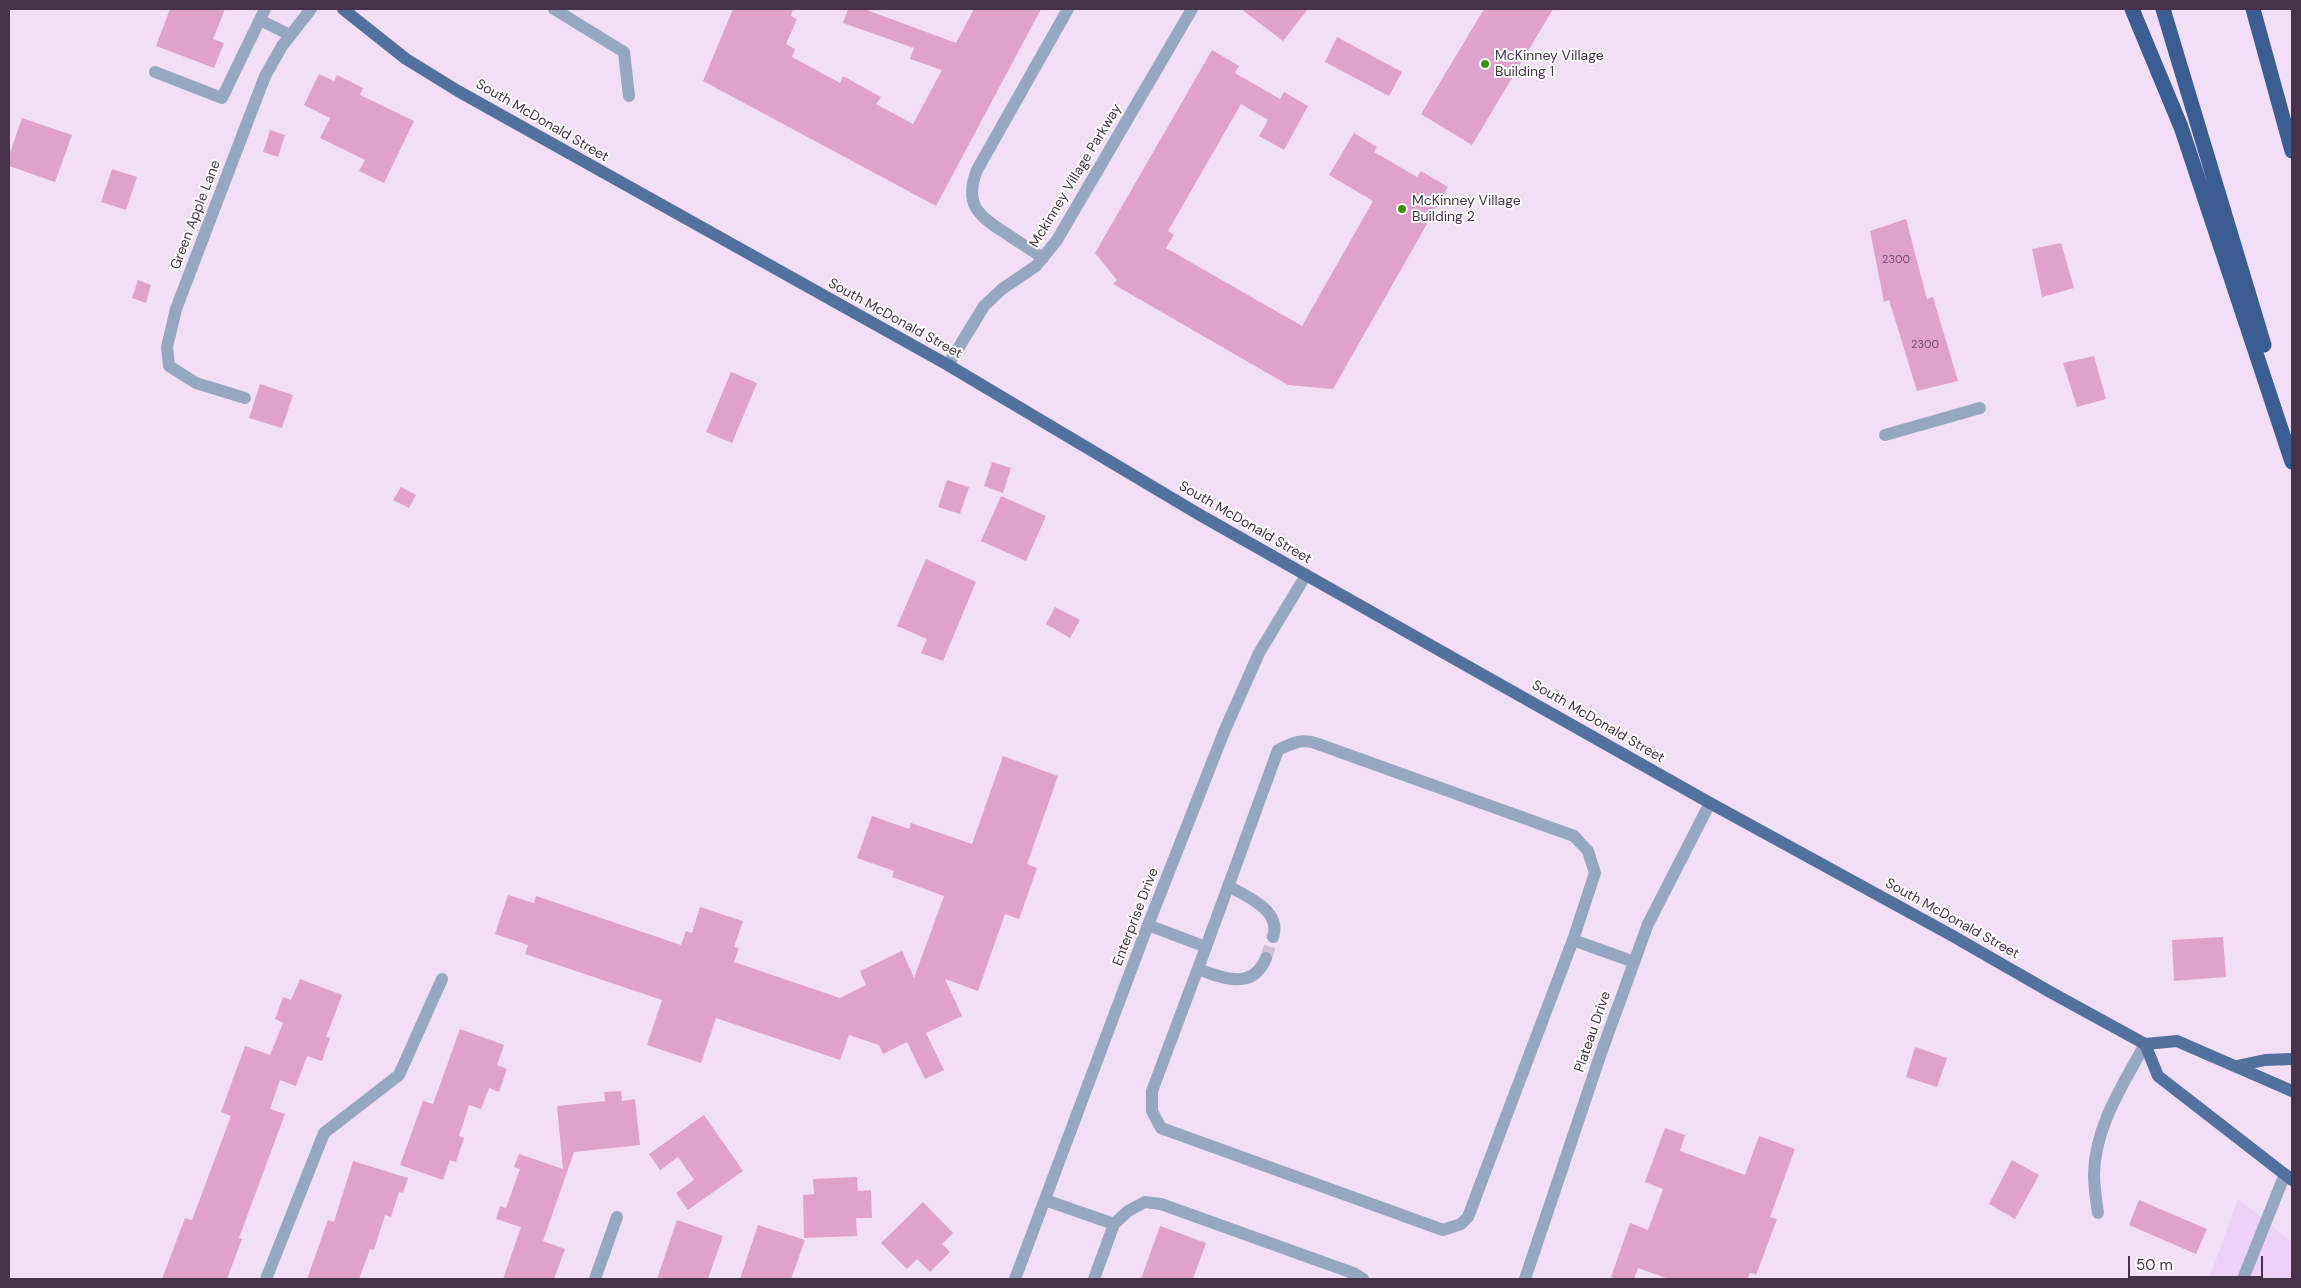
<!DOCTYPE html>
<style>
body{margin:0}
#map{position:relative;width:2301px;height:1288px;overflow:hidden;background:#f2dff7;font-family:"DM Sans",sans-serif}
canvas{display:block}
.frame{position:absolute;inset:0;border:10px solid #46334b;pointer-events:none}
.scale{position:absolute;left:2128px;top:1256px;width:135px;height:22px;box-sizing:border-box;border:2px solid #46334b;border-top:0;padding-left:6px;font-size:15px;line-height:18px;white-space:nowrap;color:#46334b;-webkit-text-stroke:4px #fff;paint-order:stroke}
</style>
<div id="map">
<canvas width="2301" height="1288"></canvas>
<div class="frame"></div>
<div class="scale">50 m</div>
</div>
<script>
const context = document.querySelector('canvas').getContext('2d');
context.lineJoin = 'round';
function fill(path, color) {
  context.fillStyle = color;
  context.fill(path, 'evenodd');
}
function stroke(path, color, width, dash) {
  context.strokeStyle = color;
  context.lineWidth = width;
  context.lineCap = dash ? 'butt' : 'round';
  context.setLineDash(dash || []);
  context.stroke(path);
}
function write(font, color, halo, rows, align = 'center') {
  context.font = font + ' "DM Sans",sans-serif';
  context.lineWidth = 4;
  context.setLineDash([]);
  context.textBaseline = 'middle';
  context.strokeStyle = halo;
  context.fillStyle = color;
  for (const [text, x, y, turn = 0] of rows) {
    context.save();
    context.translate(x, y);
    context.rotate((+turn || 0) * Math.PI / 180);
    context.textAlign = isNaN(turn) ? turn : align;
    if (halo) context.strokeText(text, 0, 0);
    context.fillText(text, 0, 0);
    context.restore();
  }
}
fill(new Path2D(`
 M2238 1199 2292 1242V1279H2209Z`), '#efd0f8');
fill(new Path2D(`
 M170 9H225L213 39 224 43 214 68 156 46Z
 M733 9H793L791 16 797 19 786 44 795 49 792 57 840 83 843 76 881 97 876 104 913 124 942 70 910 59 914 48 843 23 848 9H864L956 43 974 9H1041L936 206 703 81Z
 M1241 9H1308L1283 41Z
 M1484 9H1553L1472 145 1421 114Z
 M1337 37 1402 72 1389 96 1325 62Z
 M1212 50 1239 66 1235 73 1280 99 1284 92 1308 106 1284 150 1259 136 1268 120 1241 104 1168 231 1174 235 1166 248 1302 326 1373 201 1329 175 1354 133 1377 147 1374 152 1417 177 1421 171 1448 187 1333 389 1288 385 1113 284 1117 280 1095 253Z
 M319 74 334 81 337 75 363 88 360 95 414 121 384 183 359 171 365 160 320 138 330 118 304 105Z
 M22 118 72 135 55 182 9 166V156Z
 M270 130 285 135 278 157 263 152Z
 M112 169 137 177 126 210 101 202Z
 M1906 219 1927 299 1933 297 1958 381 1917 391 1889 300 1884 302 1870 231Z
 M2061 243 2074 288 2042 297 2032 249Z
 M138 280 151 285 146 303 132 298Z
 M2094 356 2106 399 2077 407 2063 363Z
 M731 372 757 383 732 443 706 432Z
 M260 384 293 395 282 428 249 418Z
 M992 462 1011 468 1003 493 984 486Z
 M947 480 969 487 960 514 938 507Z
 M401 487 416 495 409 508 393 500Z
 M1001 496 1046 516 1026 561 981 541Z
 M926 559 976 582 943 661 921 653 927 639 897 626Z
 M1055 607 1080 620 1070 638 1046 624Z
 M1003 756 1058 776 1027 864 1037 868 1019 919 1005 914 978 991 945 979 962 1016 926 1033 944 1070 925 1079 907 1042 883 1054 879 1045 849 1035 840 1060 716 1018 701 1063 647 1045 662 1000 525 954 528 945 495 934 508 895 534 903 536 896 681 945 686 931 692 933 700 907 743 921 734 947 739 948 734 962 840 998 866 985 860 971 902 951 914 978 944 896 892 877 894 871 857 858 872 816 909 829 911 823 972 844Z
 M2223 937 2226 977 2174 981 2172 940Z
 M300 979 342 995 326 1037 330 1038 322 1061 307 1056 296 1086 280 1080 270 1109 285 1114 239 1238 242 1239 227 1279H162L185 1218 192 1220 231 1116 221 1112 245 1046 270 1055 283 1023 275 1019 283 997 291 1000Z
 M460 1029 504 1045 497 1065 507 1069 499 1092 489 1088 481 1109 469 1105 459 1136 464 1138 456 1162 450 1160 443 1180 400 1165 423 1101 433 1104Z
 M1915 1047 1947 1058 1937 1087 1906 1077Z
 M621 1091 622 1101 635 1099 640 1145 574 1152 543 1241 565 1249 554 1279H503L521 1227 496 1219 500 1206 506 1208 520 1169 514 1167 519 1154 563 1169 557 1106 605 1101 604 1092Z
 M704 1115 743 1171 688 1210 676 1193 694 1180 678 1157 660 1170 649 1154Z
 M1665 1128 1685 1135 1680 1151 1745 1175 1759 1136 1795 1149 1770 1217 1777 1219 1756 1275 1750 1273 1747 1279H1669L1638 1268 1634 1279H1618L1611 1277 1630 1223 1648 1230 1663 1189 1645 1182Z
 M2012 1160 2039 1175 2015 1219 1989 1204Z
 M353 1161 408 1178 403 1193 399 1192 391 1217 385 1215 374 1250 370 1249 359 1279H307L328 1220 334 1222Z
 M857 1177 858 1191 871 1190 872 1218H856L857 1236 804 1238 803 1195 814 1194 813 1179Z
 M2139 1200 2207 1229 2196 1254 2129 1225Z
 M923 1202 953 1233 942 1244 950 1252 930 1272 917 1259 907 1269 881 1243Z
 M677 1220 723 1236 708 1279H657Z
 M758 1225 805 1240 791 1279H740Z
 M1160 1226 1206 1243 1193 1279H1141Z`), '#e1a1cd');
stroke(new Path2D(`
 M1266 958 1273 937`), '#d0bdd5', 12, [12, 6]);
stroke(new Path2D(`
 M554 9 624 52 629 96
 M260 20 290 35
 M155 72 222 98 265 9
 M1043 258C1030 249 1017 241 1004 232 977 215 964 203 977 170L1068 9
 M948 365 984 306 1002 289 1036 266 1057 240 1192 9
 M245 398 196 383 169 366 167 347 176 309 265 76 282 46 311 9
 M1885 435 1980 408
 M1228 886C1247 896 1282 911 1273 937
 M1148 925 1206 947 1152 1091V1111L1161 1128 1443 1230 1461 1224 1468 1217 1573 940 1595 873 1588 851 1574 836 1318 744C1302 738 1292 743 1278 750L1206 947
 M1573 940 1634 962
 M1198 969C1222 978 1253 991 1266 958
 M1045 1200 1114 1224
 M2098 1213C2096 1200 2094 1186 2094 1174 2095 1126 2123 1085 2145 1044
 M266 1279 324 1133 399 1075 442 979
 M595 1279 617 1217
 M1015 1279 1148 925 1224 732 1259 653 1306 575
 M1094 1279 1114 1224 1128 1211 1145 1202 1161 1204 1353 1273 1363 1279
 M1525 1279 1600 1056 1648 924 1710 803
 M2243 1279 2285 1174`), '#96a7c1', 12);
stroke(new Path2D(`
 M343 9 406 59 458 91 948 365 1200 515 1306 575 1710 803 1951 935 2052 993 2145 1044 2177 1041 2292 1091
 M2145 1044 2158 1076 2292 1180
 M2237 1066 2265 1060 2292 1059`), '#53719f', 12);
stroke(new Path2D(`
 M2132 9 2181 127 2292 462
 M2163 9 2264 345
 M2253 9 2292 151`), '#3b5d91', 15);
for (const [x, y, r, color] of [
 [1485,64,5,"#3a940c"],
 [1402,209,5,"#3a940c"]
]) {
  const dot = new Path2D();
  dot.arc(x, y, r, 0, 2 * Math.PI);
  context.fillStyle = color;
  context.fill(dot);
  stroke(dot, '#fff', 2);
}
write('11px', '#6d4e6c', null, [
 ["2300",1896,260],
 ["2300",1925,345]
]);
write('14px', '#46334b', '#fff', [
 ["McKinney Village",1495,56],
 ["Building 1",1495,72],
 ["McKinney Village",1412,201],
 ["Building 2",1412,217]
], 'left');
write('14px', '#46334b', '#fff', [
 ["South McDonald Street",542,121,30],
 ["Mckinney Village Parkway",1076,176,-59],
 ["Green Apple Lane",196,215,-69],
 ["South McDonald Street",895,319,29],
 ["South McDonald Street",1245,523,30],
 ["South McDonald Street",1598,722,30],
 ["Enterprise Drive",1136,917,-69],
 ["South McDonald Street",1952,919,29],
 ["Plateau Drive",1593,1032,-71]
]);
</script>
